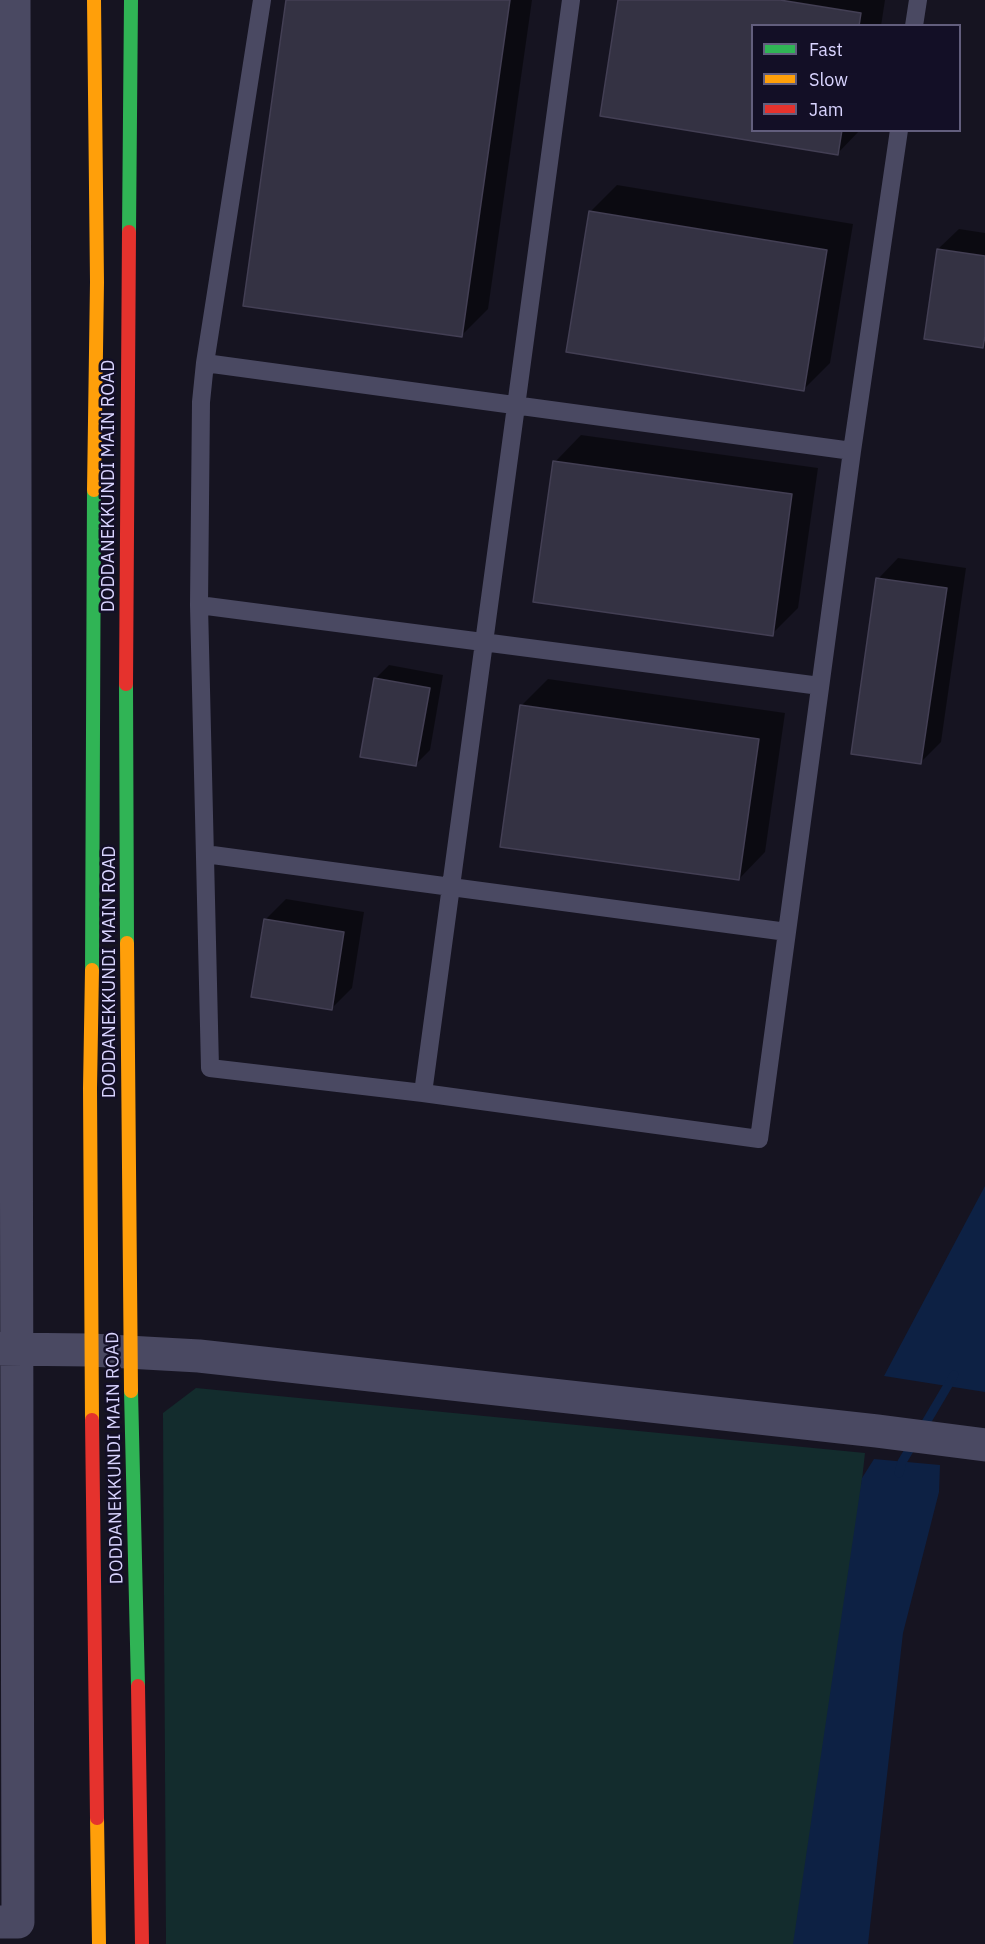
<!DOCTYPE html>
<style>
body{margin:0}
#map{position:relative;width:985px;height:1944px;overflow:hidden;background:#161421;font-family:"IBM Plex Sans",sans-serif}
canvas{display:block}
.legend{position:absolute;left:751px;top:24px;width:210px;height:108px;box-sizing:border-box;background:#130f26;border:2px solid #625e7d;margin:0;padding:8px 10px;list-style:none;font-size:18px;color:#d9d4ff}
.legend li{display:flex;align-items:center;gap:12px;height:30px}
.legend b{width:30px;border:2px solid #625e7d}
</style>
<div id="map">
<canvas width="985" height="1944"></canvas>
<ul class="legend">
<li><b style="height:8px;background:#30b455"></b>Fast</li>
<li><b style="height:8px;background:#ff9f0a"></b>Slow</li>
<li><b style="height:8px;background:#e5322d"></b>Jam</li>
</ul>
</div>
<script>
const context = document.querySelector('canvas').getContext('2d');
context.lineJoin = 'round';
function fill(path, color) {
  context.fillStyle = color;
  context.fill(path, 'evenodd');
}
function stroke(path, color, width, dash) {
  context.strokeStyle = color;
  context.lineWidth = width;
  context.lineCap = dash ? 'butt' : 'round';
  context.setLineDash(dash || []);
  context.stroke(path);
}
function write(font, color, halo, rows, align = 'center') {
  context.font = font + ' "IBM Plex Sans",sans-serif';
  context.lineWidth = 5;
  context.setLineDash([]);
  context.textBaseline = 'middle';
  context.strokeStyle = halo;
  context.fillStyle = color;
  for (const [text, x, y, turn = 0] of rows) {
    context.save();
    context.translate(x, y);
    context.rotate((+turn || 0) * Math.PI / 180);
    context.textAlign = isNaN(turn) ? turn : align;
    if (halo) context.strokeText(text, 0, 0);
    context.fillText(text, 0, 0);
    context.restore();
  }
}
fill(new Path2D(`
 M196 1388 865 1453 810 1944H166L163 1413Z`), '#132c2d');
fill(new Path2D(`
 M985 1186V1392L884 1376Z
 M874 1459 940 1465 939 1492 903 1633 868 1944H793L862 1478Z`), '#0d2144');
fill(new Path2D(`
 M288 0H532L488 309 461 336Z
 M620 0H885L881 26H752V130H860L838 153 602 115Z
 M617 185 853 224 830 363 804 389 590 212Z
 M959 229 985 233V344L983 346 938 249Z
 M581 435 818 468 798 608 772 634 555 462Z
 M898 558 966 568 941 742 921 762 878 579Z
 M389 665 443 675 430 750 416 764 375 679Z
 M548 679 785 713 765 852 739 879 521 706Z
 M286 899 364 912 352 988 331 1009 265 920Z`), '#0007');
stroke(new Path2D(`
 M921 1431 954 1375
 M899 1473 902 1462 914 1442`), '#0d2144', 9);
const building = new Path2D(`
 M286 0H510L462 337 243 306Z
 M618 0H780L861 13 859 26H752V130H842L838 155 600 116Z
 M589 211 827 250 804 391 566 352Z
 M937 249 985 256V336L983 348 924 339Z
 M553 461 792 494 773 636 533 602Z
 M876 578 947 588 921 764 851 754Z
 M374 678 430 688 416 766 360 757Z
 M520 705 759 739 739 880 500 847Z
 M264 919 344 932 332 1010 251 997Z`);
fill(building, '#343243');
stroke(building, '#433f54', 1.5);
stroke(new Path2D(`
 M262 0 205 363 201 402 199 605 210 1068 423 1093
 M571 0 423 1093 759 1139 852 451 899 130
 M914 26 918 0
 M205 363 852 451
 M199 605 820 686
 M205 854 787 932`), '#4a4962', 18);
stroke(new Path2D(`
 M0 1349 91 1350 199 1356 877 1431 985 1445
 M0 1922H18L14 0`), '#4a4962', 33);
stroke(new Path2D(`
 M129 232 131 0
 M126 684 127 943
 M92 970 94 490
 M131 1391 138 1686`), '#30b455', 14);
stroke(new Path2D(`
 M94 490 97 282 94 0
 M127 943 131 1391
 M92 970 90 1088 92 1420
 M97 1818 99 1944`), '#ff9f0a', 14);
stroke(new Path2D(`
 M126 684 129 232
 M92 1420 97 1818
 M138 1686 142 1944`), '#e5322d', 14);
write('18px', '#d9d4ff', '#130f26', [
 ["DODDANEKKUNDI MAIN ROAD",109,486,-90],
 ["DODDANEKKUNDI MAIN ROAD",110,972,-90],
 ["DODDANEKKUNDI MAIN ROAD",115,1458,-91]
]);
</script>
